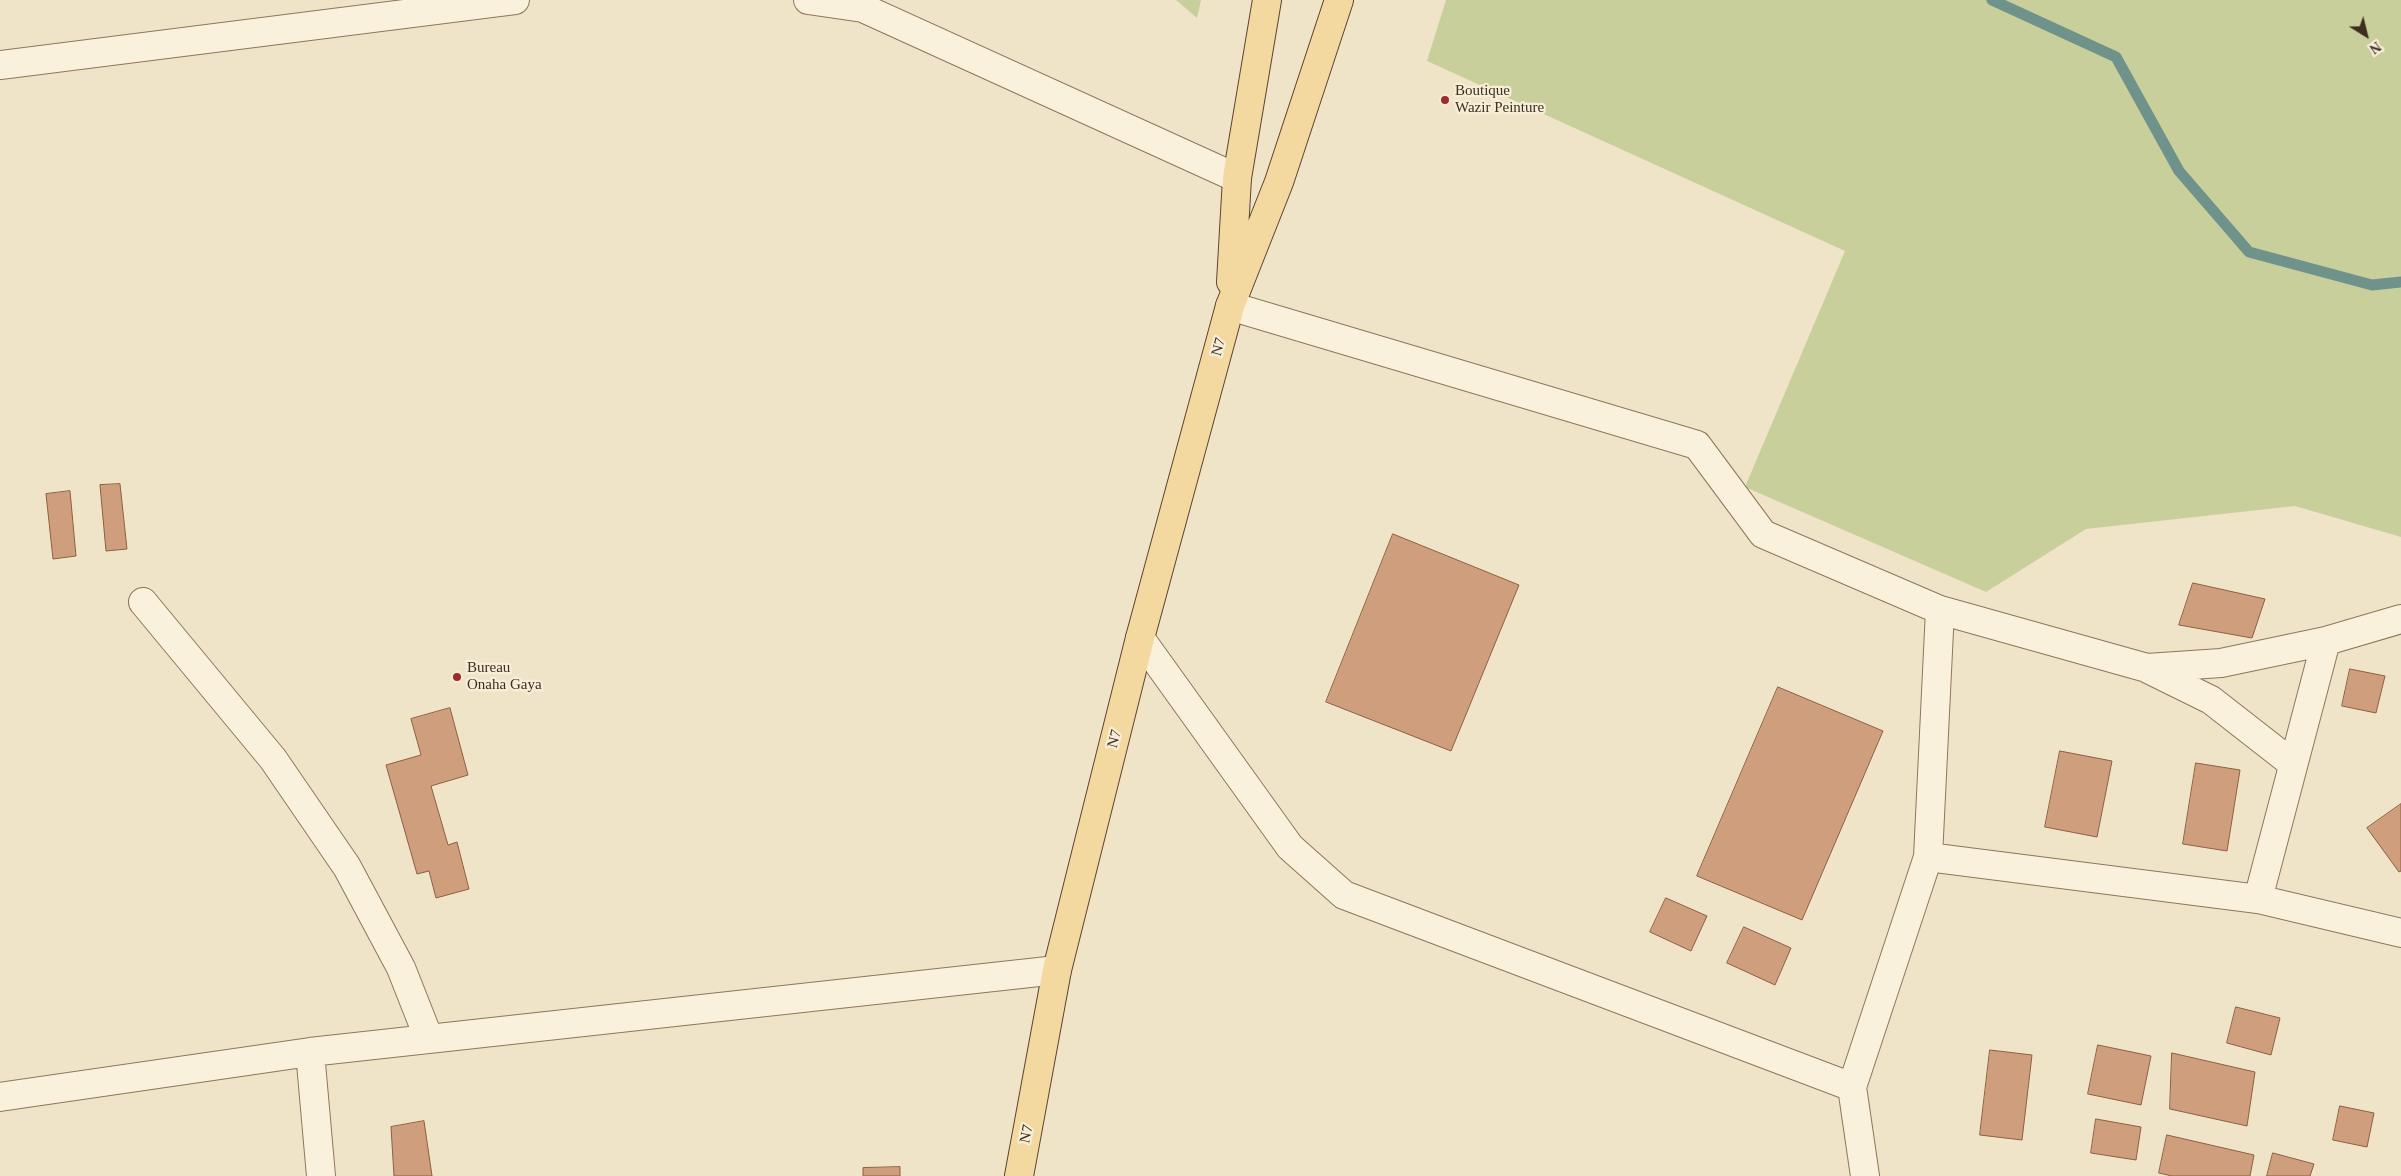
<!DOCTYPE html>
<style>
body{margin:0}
#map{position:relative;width:2401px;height:1176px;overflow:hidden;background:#f0e4c8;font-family:Georgia,serif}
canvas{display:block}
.north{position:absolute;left:2341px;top:10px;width:50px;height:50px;-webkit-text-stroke:4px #f7eed8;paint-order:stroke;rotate:144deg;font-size:14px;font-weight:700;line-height:20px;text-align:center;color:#3d2e20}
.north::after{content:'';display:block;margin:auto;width:18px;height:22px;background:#3d2e20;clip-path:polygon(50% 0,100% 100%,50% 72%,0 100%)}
</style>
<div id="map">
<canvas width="2401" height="1176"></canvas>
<div class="north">N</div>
</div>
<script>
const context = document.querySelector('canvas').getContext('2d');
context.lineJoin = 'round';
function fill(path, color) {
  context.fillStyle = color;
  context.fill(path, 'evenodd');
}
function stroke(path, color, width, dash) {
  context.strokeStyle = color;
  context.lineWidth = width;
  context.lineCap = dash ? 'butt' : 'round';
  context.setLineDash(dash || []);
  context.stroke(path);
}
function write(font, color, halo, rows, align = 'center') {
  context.font = font + ' Georgia,serif';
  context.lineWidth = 4.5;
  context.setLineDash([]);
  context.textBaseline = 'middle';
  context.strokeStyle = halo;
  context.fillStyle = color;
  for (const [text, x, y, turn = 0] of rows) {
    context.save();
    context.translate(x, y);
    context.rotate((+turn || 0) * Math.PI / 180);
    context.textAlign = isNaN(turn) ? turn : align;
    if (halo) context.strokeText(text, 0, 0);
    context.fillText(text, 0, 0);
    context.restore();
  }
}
fill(new Path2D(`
 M1176 0H1201L1197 18Z
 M1446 0H2401V537L2295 506 2086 529 1986 592 1745 487 1845 251 1427 61Z`), '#c9cf9b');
stroke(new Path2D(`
 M1992 0 2116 57 2179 171 2249 252 2372 285 2401 282`), '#6f938a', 11);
const building = new Path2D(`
 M120 484 127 549 106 551 100 485Z
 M70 491 76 556 53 559 46 494Z
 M1393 534 1519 585 1451 751 1326 702Z
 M2193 583 2265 599 2252 638 2179 625Z
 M2350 669 2385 676 2376 713 2342 706Z
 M1778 687 1883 731 1802 920 1697 876Z
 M450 708 468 775 431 786 448 845 457 842 469 889 436 898 429 871 417 874 386 765 421 755 411 719Z
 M2060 751 2112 761 2097 837 2045 827Z
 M2196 763 2240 770 2227 851 2183 844Z
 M2401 804V871L2399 872 2367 828Z
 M1666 898 1707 916 1691 951 1650 932Z
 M1744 927 1791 948 1775 985 1727 963Z
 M2236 1007 2280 1018 2271 1055 2227 1043Z
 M2098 1045 2151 1056 2141 1105 2088 1094Z
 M1990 1050 2032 1055 2022 1140 1980 1135Z
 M2172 1053 2255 1072 2247 1126 2170 1109Z
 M2340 1106 2374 1113 2367 1147 2333 1140Z
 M2096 1119 2141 1127 2136 1160 2091 1153Z
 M424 1121 432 1176H394L391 1127Z
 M2167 1135 2254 1155 2250 1176H2172L2159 1173Z
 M2273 1153 2314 1164 2310 1176H2267Z
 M900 1167V1176H863V1168Z`);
fill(building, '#cf9f7d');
stroke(building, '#8d5f41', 1);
const minor = new Path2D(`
 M808 0 863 8 1237 178
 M0 65 515 0
 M1230 306 1697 445 1763 534 1940 610 2147 668 2221 663 2326 641 2401 619
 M143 602 273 759 347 867 401 968 429 1039
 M1140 638 1290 847 1344 895 1852 1087
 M2148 669 2211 700 2293 764
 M1928 857 2258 899 2401 933
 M2258 899 2326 641
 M310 1052 321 1176
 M0 1097 310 1052 1057 970
 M1865 1176 1852 1087 1928 857 1940 610`);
const major = new Path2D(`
 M1231 282 1237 178 1267 0
 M1019 1176 1057 970 1140 638 1230 306 1279 182 1339 0`);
stroke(minor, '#8d765c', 30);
stroke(major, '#5b4430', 30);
stroke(minor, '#faf1dc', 28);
stroke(major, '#f3d9a0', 28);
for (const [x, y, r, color] of [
 [1445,100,5,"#9e2a2b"],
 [457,677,5,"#9e2a2b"]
]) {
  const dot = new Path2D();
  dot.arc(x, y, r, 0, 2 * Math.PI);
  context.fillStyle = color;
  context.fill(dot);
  stroke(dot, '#f7eed8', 2);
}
write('15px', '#3d2e20', '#f7eed8', [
 ["Boutique",1455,91],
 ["Wazir Peinture",1455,108],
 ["Bureau",467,668],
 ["Onaha Gaya",467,685]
], 'left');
write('15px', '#3d2e20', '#f7eed8', [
 ["N7",1219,347,-75],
 ["N7",1115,739,-76],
 ["N7",1027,1134,-79]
]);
</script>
